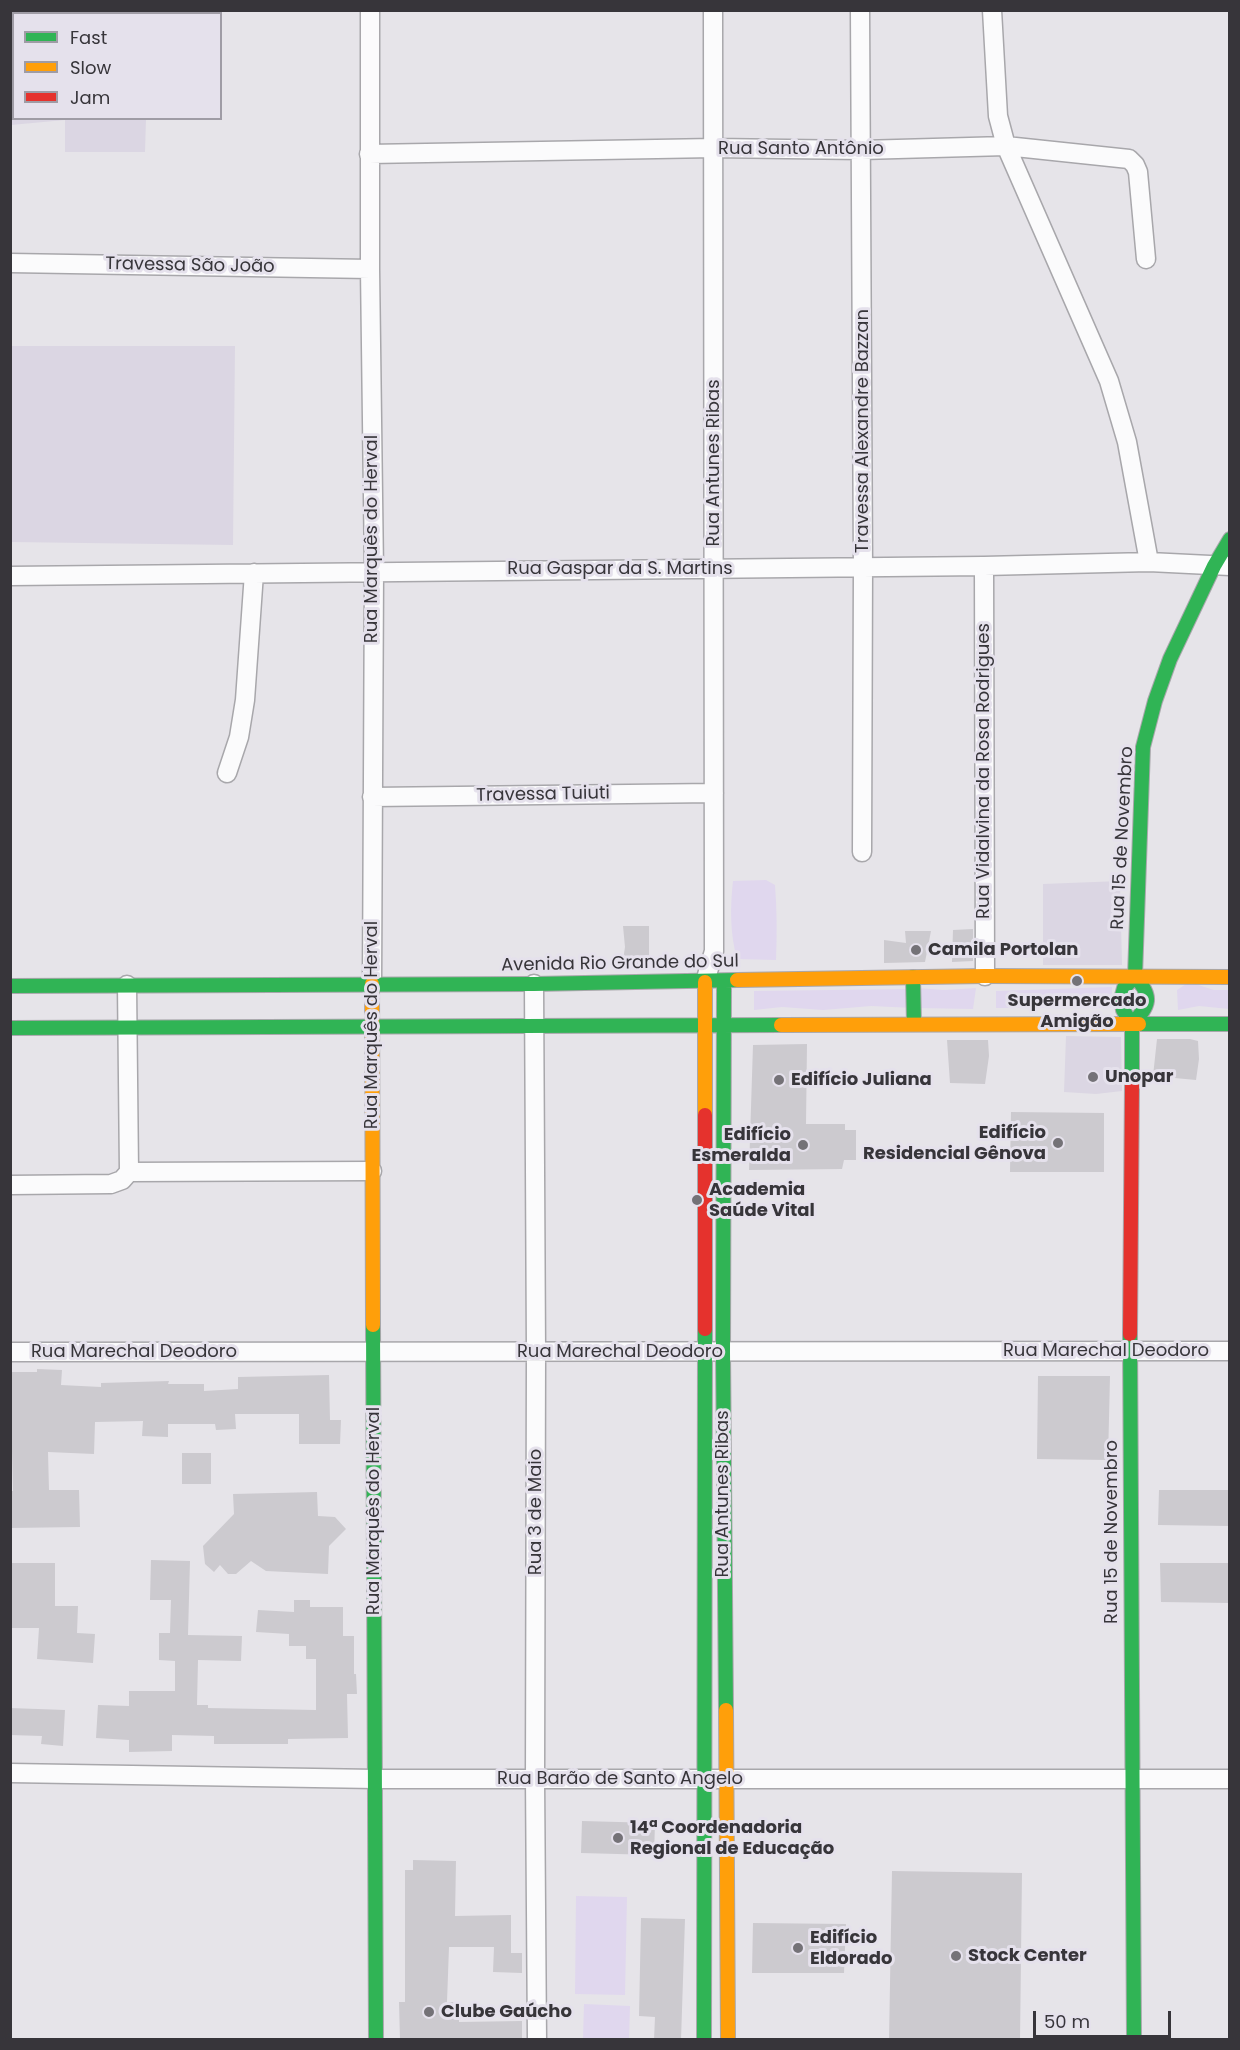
<!DOCTYPE html>
<meta charset="utf-8">
<style>
body{margin:0}
#map{position:relative;width:1240px;height:2050px;overflow:hidden;background:#e6e4e9;font-family:Poppins,sans-serif}
canvas{display:block}
.frame{position:absolute;inset:0;border:12px solid #37353a;pointer-events:none}
.legend{position:absolute;left:12px;top:12px;width:210px;height:108px;box-sizing:border-box;background:#e5e1ec;border:2px solid #9f9ca5;margin:0;padding:8px 10px;list-style:none;font-size:18px;color:#37353a}
.legend li{display:flex;align-items:center;gap:12px;height:30px}
.legend b{width:30px;border:2px solid #9f9ca5}
.scale{position:absolute;left:1033px;top:2011px;width:138px;height:27px;box-sizing:border-box;border:3px solid #37353a;border-top:0;padding-left:8px;font-size:18px;line-height:21px;white-space:nowrap;color:#37353a;-webkit-text-stroke:4px #e5e1ec;paint-order:stroke}
</style>
<div id="map">
<canvas width="1240" height="2050"></canvas>
<div class="frame"></div>
<ul class="legend">
<li><b style="height:8px;background:#30b455"></b>Fast</li>
<li><b style="height:8px;background:#ff9f0a"></b>Slow</li>
<li><b style="height:8px;background:#e5322d"></b>Jam</li>
</ul>
<div class="scale">50 m</div>
</div>
<script>
const context = document.querySelector('canvas').getContext('2d');
context.lineJoin = 'round';
function fill(path, color) {
  context.fillStyle = color;
  context.fill(path, 'evenodd');
}
function stroke(path, color, width, dash) {
  context.strokeStyle = color;
  context.lineWidth = width;
  context.lineCap = dash ? 'butt' : 'round';
  context.setLineDash(dash || []);
  context.stroke(path);
}
function write(font, color, halo, rows, align = 'center') {
  context.font = font + ' Poppins,sans-serif';
  context.lineWidth = 6;
  context.setLineDash([]);
  context.textBaseline = 'middle';
  context.strokeStyle = halo;
  context.fillStyle = color;
  for (const [text, x, y, turn = 0] of rows) {
    context.save();
    context.translate(x, y);
    context.rotate((+turn || 0) * Math.PI / 180);
    context.textAlign = isNaN(turn) ? turn : align;
    if (halo) context.strokeText(text, 0, 0);
    context.fillText(text, 0, 0);
    context.restore();
  }
}
fill(new Path2D(`
 M11 10 158 11V13L14 14V118L146 119 145 152H65V120L11 125Z
 M11 346H235L233 545 11 542Z
 M1120 881 1122 965H1043V884Z
 M1066 1036 1121 1037 1122 1091 1096 1094 1064 1092Z`), '#dbd6e3');
fill(new Path2D(`
 M766 880 775 885C777 910 777 935 776 960L737 959C730 933 730 908 733 881Z
 M1189 982 1214 990H1229V1009L1199 1006 1178 1010 1177 990Z
 M1112 987V1008H996V991Z
 M917 988 944 990 976 988 973 1009 916 1008Z
 M909 989 913 1008 871 1006 823 1010 782 1007 754 1010V991Z
 M576 1896 627 1897 625 1995 575 1994Z
 M584 2004 630 2006 629 2039H583Z`), '#e0d7ee');
fill(new Path2D(`
 M623 926H649V967H622L625 947Z
 M973 929V961L952 962 953 930Z
 M905 931H931L925 962 884 963V940L906 943Z
 M1157 1039H1190L1198 1041 1199 1059 1196 1080 1153 1076Z
 M947 1040H988L989 1056 985 1084 950 1083Z
 M807 1044 806 1124H845V1130H856V1160H844L842 1169 749 1170 753 1045Z
 M1011 1112 1104 1113V1172H1010Z
 M37 1369 62 1370 61 1385 101 1387V1383L169 1381 168 1384H204V1391L238 1389V1377L329 1375 330 1420H341L340 1444H299V1414H235L236 1429 216 1430 215 1424H168V1437L142 1436 143 1421 95 1422 94 1454 48 1452 49 1490H79L80 1527 10 1528V1491H13L10 1372H37Z
 M1038 1376H1110L1108 1460 1037 1459Z
 M182 1453H211V1484H182Z
 M1159 1490H1230V1526L1158 1525Z
 M317 1492 318 1516 335 1517 346 1529 329 1546 328 1574 266 1571 251 1561 236 1574H228L220 1565 214 1572 205 1564 203 1546 234 1514 233 1494Z
 M151 1560 190 1561 188 1635 242 1636 241 1661 198 1660 197 1705H208V1708L316 1710V1659H306V1646H289V1634L256 1632 258 1610 294 1612V1600H310V1607H343V1636H354V1674H356L357 1694H347L348 1738 288 1739V1744H214V1736L172 1735V1751L129 1752V1740L96 1738 98 1705 129 1706V1691H175V1661L159 1660V1633H170L171 1600H150Z
 M10 1563H55V1606H78L77 1633 95 1634 93 1663 37 1659 39 1628H10Z
 M1160 1563H1230V1603L1161 1602Z
 M10 1708 65 1710 63 1746 41 1744 42 1736 10 1735Z
 M582 1821 655 1823 654 1855 581 1853Z
 M413 1860 456 1861 455 1916 511 1915V1953H522V1973L493 1972 494 1947H449L447 2002H459V2022L522 2021V2040H400L399 2002H405V1870H413Z
 M892 1871 1022 1873 1020 2040H889Z
 M641 1918 685 1919 681 2040H654L655 2017 639 2016Z
 M753 1923 846 1924 844 1973H752Z`), '#cccacf');
const street = new Path2D(`
 M370 10V269L374 571 372 984
 M860 10 863 567 862 852
 M992 10 998 116 1006 146 1109 381 1127 442 1149 562
 M369 154 714 148 861 150 1006 146 1129 159 1135 165 1138 172 1146 259
 M10 263 370 269
 M984 566 985 976
 M10 576 984 566 1149 562 1230 566
 M227 773 239 737 245 700 254 573
 M372 797 714 793
 M705 982 714 951 713 10
 M534 984 536 1353 535 1779 537 2040
 M129 1172 372 1171
 M10 1185 111 1184 122 1180 129 1172 127 985
 M10 1352 1230 1351
 M10 1773 375 1779H1230`);
const fast = new Path2D(`
 M913 977 914 1024
 M724 981 723 1352 726 1710
 M10 986 534 984 737 980
 M1132 1024C1150 1005 1153 997 1135 976
 M1139 1024H1230
 M10 1028 781 1025
 M1132 1083V1024L1123 1010 1121 999 1124 988 1135 976 1143 747 1155 701 1170 659 1214 566 1230 539
 M373 1325 376 2040
 M1130 1334 1134 2040
 M704 2040 705 1329`);
const slow = new Path2D(`
 M737 980 985 976 1230 977
 M372 984 373 1325
 M781 1025 1139 1024
 M705 1115V982
 M726 1710 728 2040`);
const jam = new Path2D(`
 M705 1329V1115
 M1130 1334 1132 1083`);
stroke(street, '#a8a7ab', 21);
stroke(fast, '#a8a7ab', 16);
stroke(slow, '#a8a7ab', 16);
stroke(jam, '#a8a7ab', 16);
stroke(street, '#fbfbfc', 18);
stroke(fast, '#30b455', 14);
stroke(slow, '#ff9f0a', 14);
stroke(jam, '#e5322d', 14);
for (const [x, y, r, color] of [
 [916,950,6,"#747277"],
 [1077,981,6,"#747277"],
 [1093,1077,6,"#747277"],
 [779,1080,6,"#747277"],
 [1058,1143,6,"#747277"],
 [803,1145,6,"#747277"],
 [697,1200,6,"#747277"],
 [618,1838,6,"#747277"],
 [798,1948,6,"#747277"],
 [956,1956,6,"#747277"],
 [429,2012,6,"#747277"]
]) {
  const dot = new Path2D();
  dot.arc(x, y, r, 0, 2 * Math.PI);
  context.fillStyle = color;
  context.fill(dot);
  stroke(dot, '#e5e1ec', 2);
}
write('18px', '#37353a', '#e5e1ec', [
 ["Rua Santo Antônio",801,149],
 ["Travessa São João",190,266,1],
 ["Travessa Alexandre Bazzan",863,431,-90],
 ["Rua Antunes Ribas",714,463,-90],
 ["Rua Marquês do Herval",372,539,-90],
 ["Rua Gaspar da S. Martins",620,569],
 ["Rua Vidalvina da Rosa Rodrigues",984,771,-90],
 ["Travessa Tuiuti",543,795,-1],
 ["Rua 15 de Novembro",1123,838,-87],
 ["Avenida Rio Grande do Sul",620,964,-1],
 ["Rua Marquês do Herval",372,1025,-90],
 ["Rua Marechal Deodoro",1106,1351],
 ["Rua Marechal Deodoro",134,1352],
 ["Rua Marechal Deodoro",620,1352],
 ["Rua Antunes Ribas",723,1494,-90],
 ["Rua Marquês do Herval",374,1511,-90],
 ["Rua 3 de Maio",536,1512,-90],
 ["Rua 15 de Novembro",1112,1532,-90],
 ["Rua Barão de Santo Angelo",620,1779]
]);
write('bold 18px', '#37353a', '#e5e1ec', [
 ["Camila Portolan",928,950],
 ["Supermercado",1077,1001,"center"],
 ["Amigão",1077,1022,"center"],
 ["Unopar",1105,1077],
 ["Edifício Juliana",791,1080],
 ["Edifício",1046,1133,"right"],
 ["Residencial Gênova",1046,1154,"right"],
 ["Edifício",791,1135,"right"],
 ["Esmeralda",791,1156,"right"],
 ["Academia",709,1190],
 ["Saúde Vital",709,1211],
 ["14ª Coordenadoria",630,1828],
 ["Regional de Educação",630,1849],
 ["Edifício",810,1938],
 ["Eldorado",810,1959],
 ["Stock Center",968,1956],
 ["Clube Gaúcho",441,2012]
], 'left');
</script>
